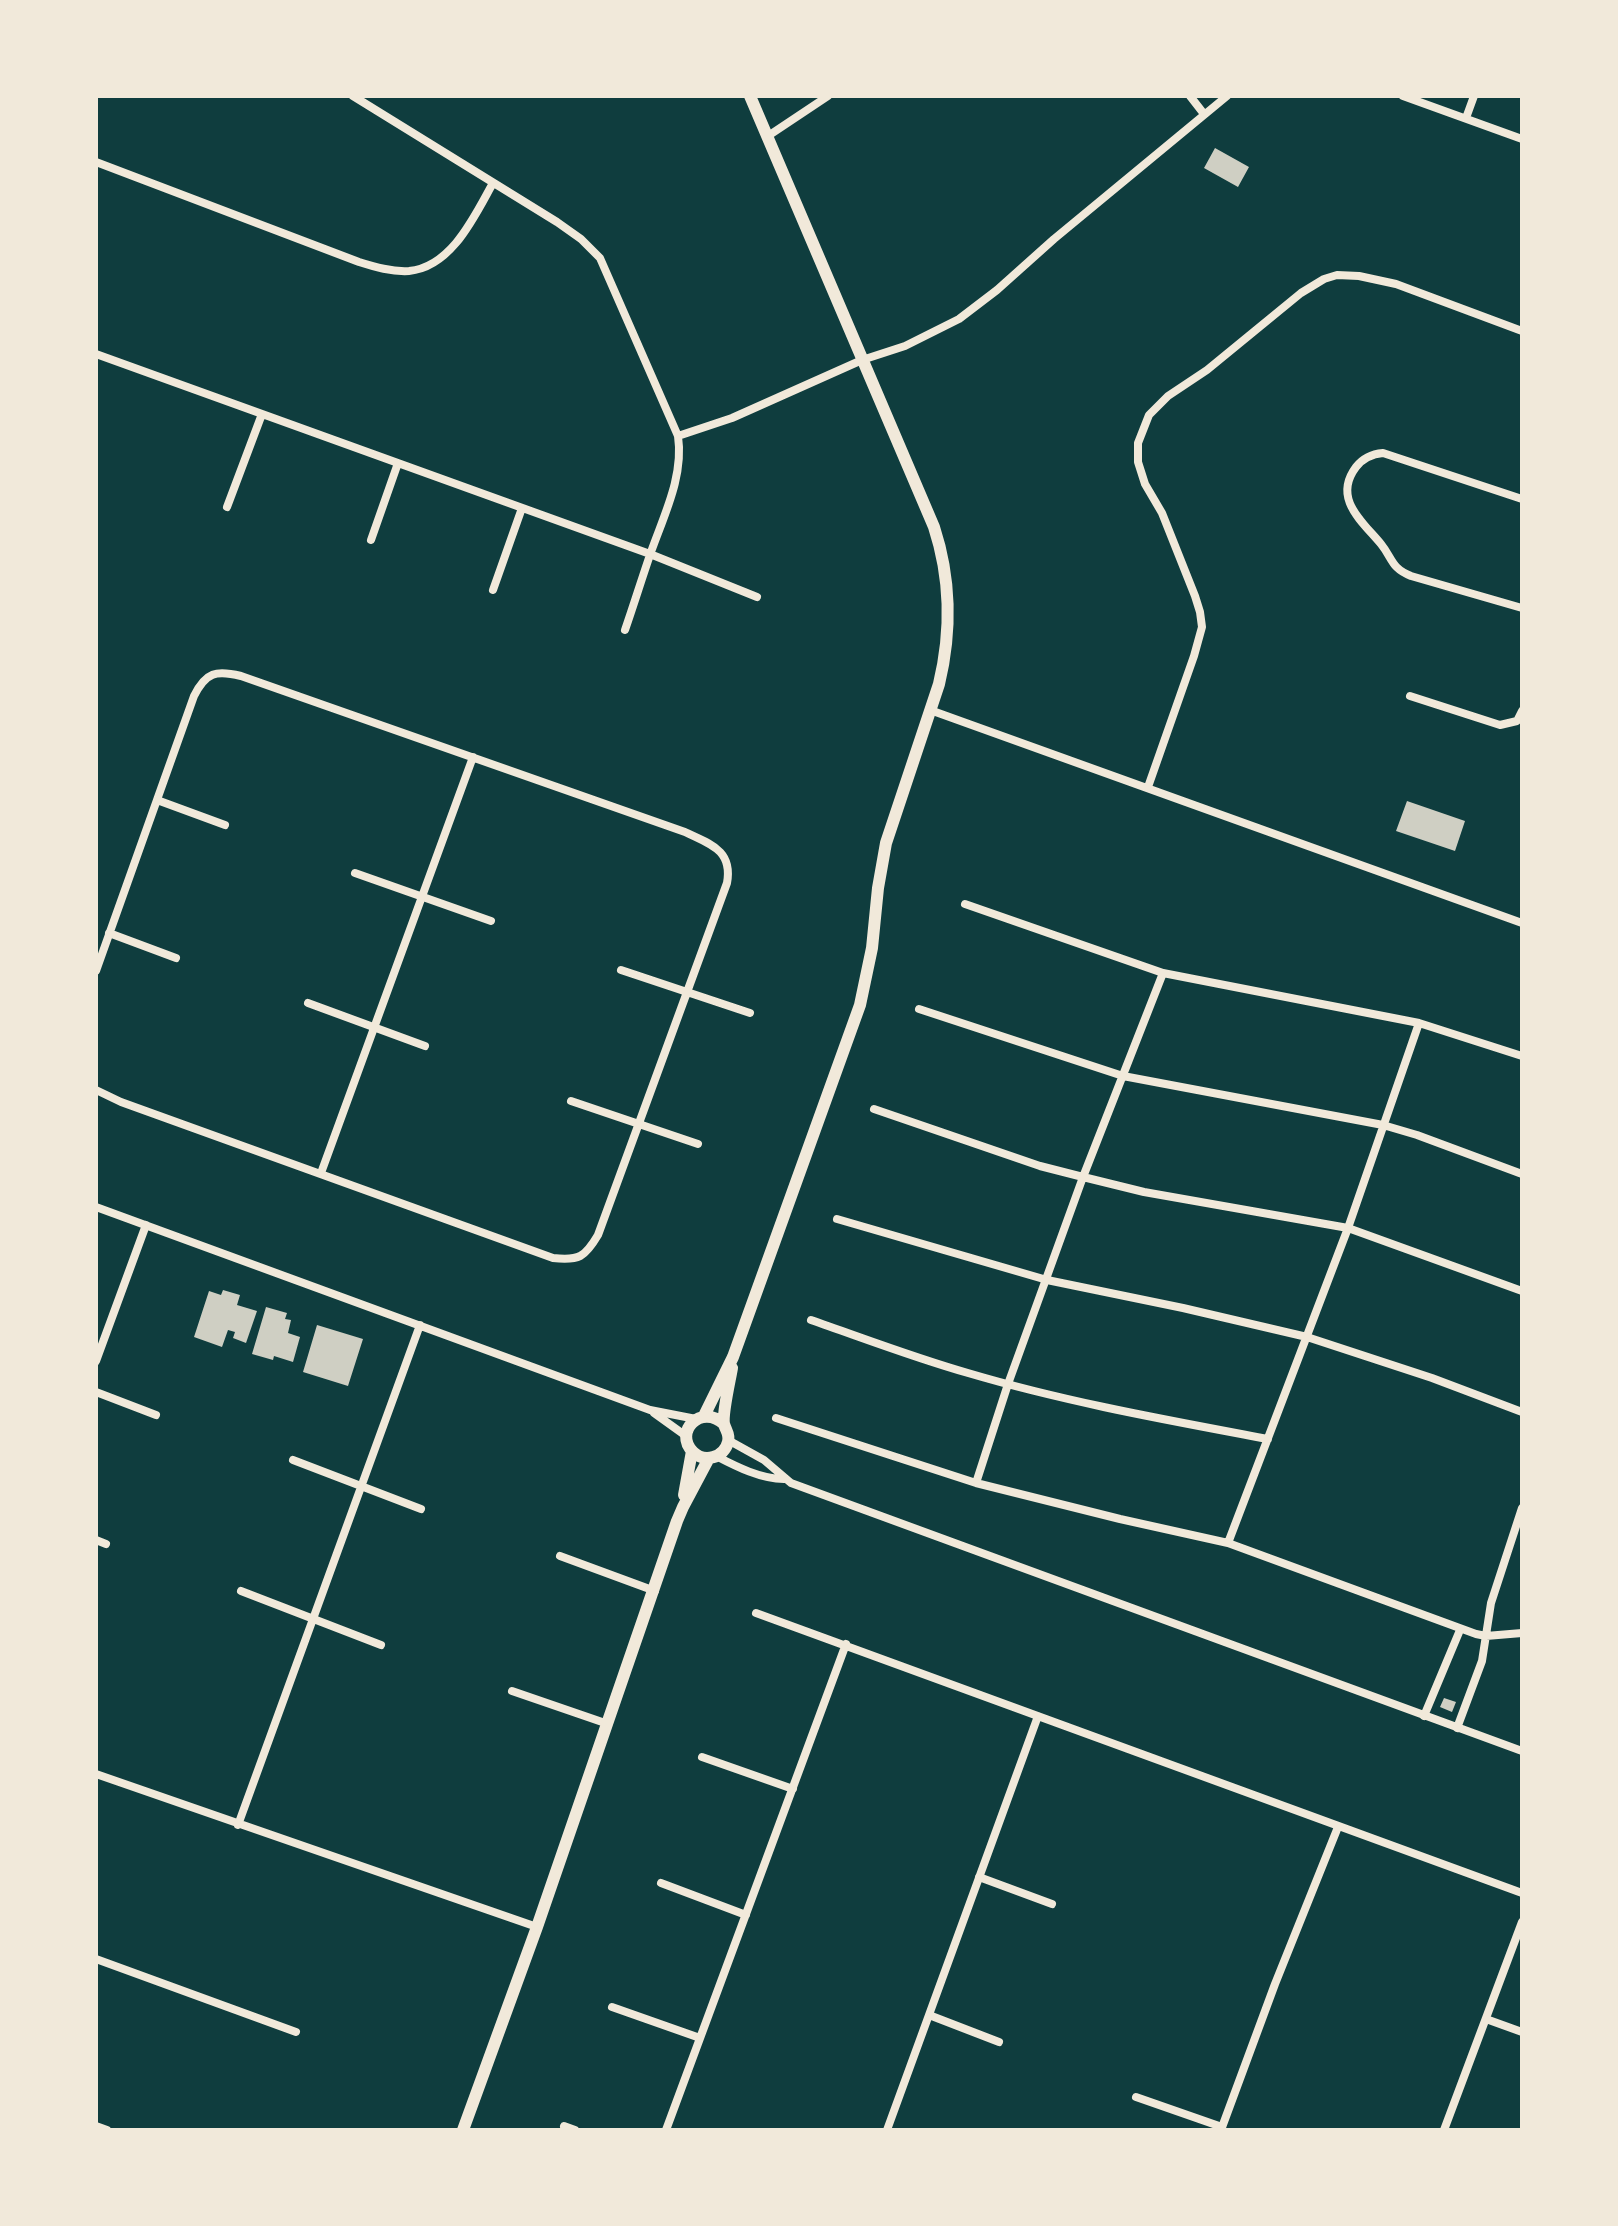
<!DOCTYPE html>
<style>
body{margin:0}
#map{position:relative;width:1618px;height:2226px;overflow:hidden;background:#0f3d3e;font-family:"Nunito Sans",sans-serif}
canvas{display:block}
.frame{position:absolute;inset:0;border:98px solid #f1e9da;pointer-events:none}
</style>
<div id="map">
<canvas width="1618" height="2226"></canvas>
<div class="frame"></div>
</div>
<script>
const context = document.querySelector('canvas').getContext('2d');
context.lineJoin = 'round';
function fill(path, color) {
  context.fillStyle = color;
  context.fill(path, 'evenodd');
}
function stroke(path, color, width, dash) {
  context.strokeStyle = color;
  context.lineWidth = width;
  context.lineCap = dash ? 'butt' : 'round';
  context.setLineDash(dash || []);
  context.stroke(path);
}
fill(new Path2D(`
 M1215 148 1249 167 1238 187 1204 168Z
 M1407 801 1465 821 1455 851 1396 831Z
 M223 1290 240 1295 237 1305 257 1311 246 1343 233 1338 235 1332 228 1330 222 1347 194 1337 209 1291 221 1295Z
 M266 1307 287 1313 285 1319 291 1320 288 1333 300 1337 293 1362 274 1356 273 1360 252 1354Z
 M317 1325 363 1339 348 1386 303 1372Z
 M1444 1698 1456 1702 1452 1712 1440 1707Z`), '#cfcfc3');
stroke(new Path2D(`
 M353 96 557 222 581 239 600 258 678 436C684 476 664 515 651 552 642 578 634 604 625 630
 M1190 96 1204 114
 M1403 96 1522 139
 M1466 118 1474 96
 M768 136 828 96
 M96 162 359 262C375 267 392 272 409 271 452 267 475 215 493 183
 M96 354 650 554 757 597
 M678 436 732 418 862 360 905 346 959 319 997 290 1054 239 1227 96
 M1522 499 1383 453C1372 454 1363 458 1356 467 1332 499 1363 522 1381 544 1393 559 1391 568 1411 576L1522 608
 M227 507 262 414
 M371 540 398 463
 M493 590 522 508
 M1410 696 1500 725 1517 721 1522 711
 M930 710 1522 923
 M1148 787 1194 656 1202 627 1200 612 1195 596 1162 513 1145 484 1138 462V443L1149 415 1168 396 1207 370 1301 293 1324 279 1337 275 1359 276 1396 284 1522 331
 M157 800 225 825
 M355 873 491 921
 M965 904 1163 973 1419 1023 1522 1056
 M109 933 176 958
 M621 970 750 1013
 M96 971 194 696C206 672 216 670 241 676L685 832C710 844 733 850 727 883L598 1235C585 1257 579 1261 553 1258L121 1102 96 1090
 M308 1003 425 1046
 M919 1009 1123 1076 1383 1125 1417 1135 1522 1174
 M571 1101 698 1144
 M874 1109 1040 1166 1083 1177 1144 1192 1348 1228 1522 1291
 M321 1173 473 757
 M96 1207 650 1410 696 1419
 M837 1219 1047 1280 1183 1308 1307 1337 1432 1378 1522 1412
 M811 1320C863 1338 915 1358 968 1373 1066 1402 1167 1420 1268 1439
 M96 1361 146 1225
 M96 1392 156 1415
 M654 1413 686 1436
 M776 1418 976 1483 1120 1519 1228 1543 1476 1634 1486 1636 1522 1633
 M728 1440 764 1460 791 1483 1522 1751
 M716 1456C737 1467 761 1479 784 1479
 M293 1460 421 1509
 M976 1483 1008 1384 1083 1177 1163 973
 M96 1540 106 1544
 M1228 1543 1348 1228 1419 1023
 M560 1556 655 1591
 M241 1591 381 1645
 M756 1613 1522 1893
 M512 1691 608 1724
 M1424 1716 1460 1630
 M1457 1728 1482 1661 1491 1603 1522 1508
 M702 1757 793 1789
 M96 1774 537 1927
 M238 1825 420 1325
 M979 1877 1052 1904
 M661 1883 746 1915
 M96 1959 296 2032
 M612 2007 700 2038
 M929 2015 999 2042
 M1486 2019 1522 2032
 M1136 2097 1222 2127
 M96 2126 107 2130
 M564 2126 575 2130
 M666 2130 846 1644
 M887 2130 1038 1716
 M1221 2130 1275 1984 1338 1827
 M1444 2130 1522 1922`), '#f1e9da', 8);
stroke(new Path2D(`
 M704 1416 733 1357 860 1005 872 948 878 888 886 843 939 684C952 630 951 579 934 527L750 96
 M724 1424C701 1403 673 1432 693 1452 704 1463 724 1458 728 1442 730 1434 726 1431 724 1424 722 1414 730 1380 732 1368
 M684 1495 692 1451
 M463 2130 537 1927 677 1521 683 1507 709 1458`), '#f1e9da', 12);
</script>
